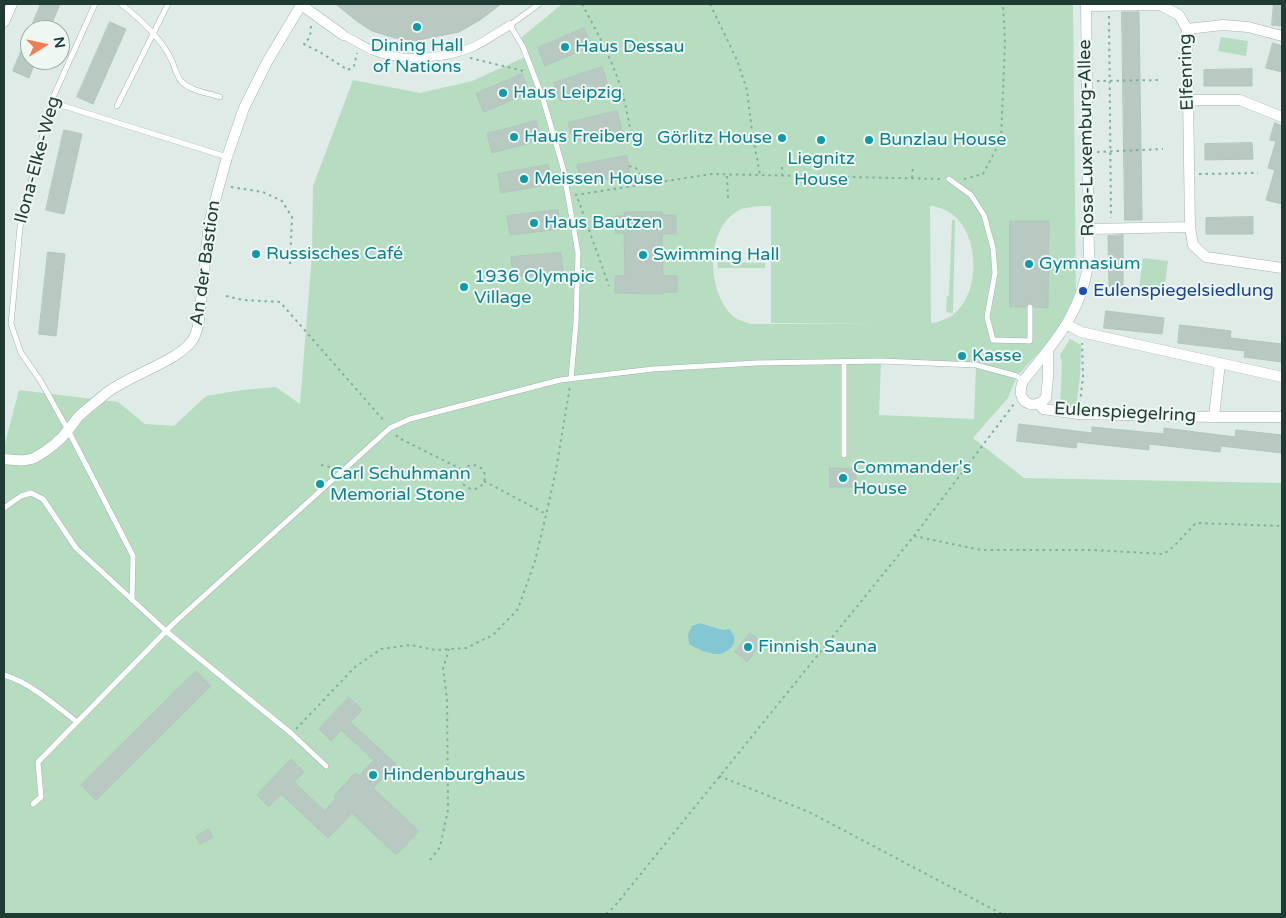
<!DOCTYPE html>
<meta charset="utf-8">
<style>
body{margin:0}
#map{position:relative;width:1286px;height:918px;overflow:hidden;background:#dfebe6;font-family:"Varela Round",sans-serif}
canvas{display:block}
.frame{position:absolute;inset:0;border:5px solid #1f3b34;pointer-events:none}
.north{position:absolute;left:20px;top:20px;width:50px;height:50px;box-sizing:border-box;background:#eff7f3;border:1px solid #9caca7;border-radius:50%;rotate:80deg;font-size:14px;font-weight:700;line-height:20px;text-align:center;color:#1f3b34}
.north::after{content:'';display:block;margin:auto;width:18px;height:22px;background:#f77b51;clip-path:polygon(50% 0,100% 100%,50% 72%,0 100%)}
</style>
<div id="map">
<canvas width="1286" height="918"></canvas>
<div class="frame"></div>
<div class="north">N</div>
</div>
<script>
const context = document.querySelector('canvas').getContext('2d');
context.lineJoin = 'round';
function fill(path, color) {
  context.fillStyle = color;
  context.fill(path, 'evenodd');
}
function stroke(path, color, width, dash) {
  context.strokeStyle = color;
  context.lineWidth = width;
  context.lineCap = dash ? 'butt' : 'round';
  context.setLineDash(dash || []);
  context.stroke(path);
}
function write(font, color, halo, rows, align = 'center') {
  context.font = font + ' "Varela Round",sans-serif';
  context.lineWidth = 4;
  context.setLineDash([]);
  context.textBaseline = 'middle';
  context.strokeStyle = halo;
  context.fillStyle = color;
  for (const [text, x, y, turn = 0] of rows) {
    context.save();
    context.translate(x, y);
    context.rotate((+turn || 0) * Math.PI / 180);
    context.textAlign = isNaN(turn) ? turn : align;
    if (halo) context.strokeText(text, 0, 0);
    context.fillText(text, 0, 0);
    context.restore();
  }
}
fill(new Path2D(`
 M562 4H1073L1076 293 1055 335 1017 376 1008 398 973 438 1024 478 1282 483V914H4V447L19 390 118 402 145 424 174 426 206 396 242 390 276 387 300 404 312 254 313 186 353 80 420 93 472 81 525 57 517 41ZM762 206H771V323L877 324H751C742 321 734 319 728 311 708 286 706 231 736 212 744 207 753 207 762 206ZM930 206C935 206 940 208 945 210 978 225 982 284 959 309 952 317 943 321 933 323H931ZM881 361 976 366 974 419 879 415ZM700 623 723 630 729 650ZM750 633 762 642 747 662 735 652Z
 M1221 37 1248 41 1246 56 1218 51Z
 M952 220H955L953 313 946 312 947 296H949Z
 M1143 258 1168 261 1164 291 1139 288Z
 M717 262 765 263V268H718Z
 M1070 339 1081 345 1080 376 1076 408 1060 406 1062 363 1060 355Z`), '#b7ddc1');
fill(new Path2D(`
 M700 623 723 630 730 629C731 632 733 634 734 636 737 646 725 655 716 654 707 653 697 649 689 644L688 634 692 626Z`), '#84c6d3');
const building = new Path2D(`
 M41 4H60L49 30H30Z
 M336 4H501L480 20 459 32 414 41 395 38 372 31 358 22Z
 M1274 4H1282V26L1272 25Z
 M1122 12H1139L1142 220H1125Z
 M110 22 126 29 93 104 77 97Z
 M584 28 592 46 545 66 538 48Z
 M30 30V60H36L29 78 13 71Z
 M1273 43 1282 46V72L1266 68Z
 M602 67 608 85 560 101 554 83Z
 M1252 69V86H1204V70Z
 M522 74 530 92 484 112 476 94Z
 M617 111 622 130 573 142 568 123Z
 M536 121 541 140 492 153 487 134Z
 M1275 123 1282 126V204L1266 200 1275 170 1268 168 1276 141 1270 140Z
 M64 130 82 134 64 214 46 210Z
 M1252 143 1253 159 1205 160V144Z
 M627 156 630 175 581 184 577 165Z
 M548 165 551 184 501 193 498 174Z
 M558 210 560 229 510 235 507 216Z
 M624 212H662V215H676V234H662L663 276H677V292H663V294L615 293V276H625L624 233H615V216H625Z
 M1253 217V234H1206V218Z
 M1010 221H1049L1048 308 1034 307 1030 303 1027 304 1026 307H1010Z
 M1123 235V286L1109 287 1108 236Z
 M48 252 65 254 56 336 39 334Z
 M561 253 563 273 513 277 511 257Z
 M1106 311 1164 318 1162 334 1104 328Z
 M1180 325 1231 331 1230 338 1282 344V362L1244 357 1245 351 1178 343Z
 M1019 424 1092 433V427L1164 434V428L1235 437 1236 430 1282 435V453L1221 446 1220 452 1149 444V450L1077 442 1076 448 1017 441Z
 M830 468 856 469V487H830Z
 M750 633 762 642 747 662 735 652Z
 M196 671 211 686 96 800 81 785Z
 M349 697 362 710 350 722 396 764 373 788 419 831 396 855 352 813 328 838 281 794 269 807 257 795 291 759 304 772 294 782 325 811 336 798 334 796 355 773 359 776 374 760 341 730 331 741 319 729Z
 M209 829 213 837 200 844 196 837Z`);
fill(building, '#b7c9c1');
stroke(building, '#b1c5bd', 1);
const service = new Path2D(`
 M95 4 51 102 20 227 11 324 21 353 40 380 68 430 133 556 132 600
 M121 4C139 18 159 36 170 57 174 64 176 75 181 81 190 91 208 93 220 97
 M539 4 510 25 523 47 543 99 563 168 578 253 576 322 571 379
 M51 102 227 157
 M117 106 168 4
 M949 179 971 195 984 215 993 248 995 273 987 317 993 340 1030 341V307
 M844 455V362
 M4 508 21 496 31 493 43 499 76 548 167 632 292 734 326 766
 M4 675C31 683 55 705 77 722
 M33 804 41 797 38 762 175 622 390 428 410 419 560 380 653 369 756 363 881 361 976 365 1017 376 1023 381`);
const pedestrian = new Path2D(`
 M343 35C354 40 364 47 374 51 402 62 446 59 473 47 486 41 498 32 510 25`);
const minor = new Path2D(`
 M300 4 343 35
 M1086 6 1160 5 1179 15 1187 29 1190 227 1088 229
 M4 22 12 4
 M1187 29 1223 25 1248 27 1282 36
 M1188 100H1240L1282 117
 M1190 227 1193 245 1206 257 1282 268
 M1068 325 1081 332 1282 377
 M1048 351V378L1046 398C1034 412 1014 402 1023 381 1056 341 1083 311 1089 258L1086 4
 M1039 404 1043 409 1078 414 1214 417H1282
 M1214 417 1220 363
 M4 459C13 460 25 462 34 458 47 451 60 441 69 429 72 425 75 421 78 417 86 409 96 402 104 395 128 375 175 363 192 341 196 335 198 328 199 320L209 223 227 157 244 108 267 62 301 5`);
stroke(service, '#a2b3ad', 6);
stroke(pedestrian, '#a2b3ad', 9);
stroke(minor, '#a2b3ad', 11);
stroke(new Path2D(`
 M582 4C597 32 613 61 622 92 626 105 628 119 631 133
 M710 4 737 60 747 90 752 131 760 175
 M1109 16 1111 218
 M311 26 310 37 304 44 323 54 348 70 354 66 357 53
 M470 58 524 71
 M1097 81 1160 80
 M1097 152 1163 149
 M629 166 636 168 646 184
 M1199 174 1258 173
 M727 176 728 198
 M782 176V166
 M819 176 820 167
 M912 178 913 166
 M964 179 983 174 1001 140 1005 42 1003 4
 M231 187 263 192 282 201 292 217 290 264
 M575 195 712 174 941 179
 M578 199 609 286
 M226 296 243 300 280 302 385 422
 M984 359 989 348
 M1080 403 1083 376 1082 343
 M396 435 399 438 463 470
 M321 465 334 468
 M461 477a12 12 0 1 1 24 0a12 12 0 1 1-24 0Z
 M484 481 546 514
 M914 536 981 550H1094L1164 554 1173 547 1196 523 1282 526
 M296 729 355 667 381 649 410 645 436 650 466 648 493 635 518 609 535 561 546 515 556 470 570 386
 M719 776 809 812 1002 914
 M430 860 440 847 448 810 447 698 443 669 449 649
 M606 914 614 907 914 536 1014 404`), '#7eb0a0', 2, [2.5, 4]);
stroke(service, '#fff', 5);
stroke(pedestrian, '#fff', 8);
stroke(minor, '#fff', 10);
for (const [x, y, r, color] of [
 [417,27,5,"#0f9aa8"],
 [565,47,5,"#0f9aa8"],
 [503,93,5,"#0f9aa8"],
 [514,137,5,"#0f9aa8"],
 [782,138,5,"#0f9aa8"],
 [821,140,5,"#0f9aa8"],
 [869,140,5,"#0f9aa8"],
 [524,179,5,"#0f9aa8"],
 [534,223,5,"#0f9aa8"],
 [256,254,5,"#0f9aa8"],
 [643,255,5,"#0f9aa8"],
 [1029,264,5,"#0f9aa8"],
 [464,287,5,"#0f9aa8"],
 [1083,291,5,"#1a4fb4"],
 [962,356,5,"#0f9aa8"],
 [843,478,5,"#0f9aa8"],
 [320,484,5,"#0f9aa8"],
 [748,647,5,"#0f9aa8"],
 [373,775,5,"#0f9aa8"]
]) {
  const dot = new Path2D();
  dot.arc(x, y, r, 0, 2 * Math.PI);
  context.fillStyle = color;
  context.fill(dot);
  stroke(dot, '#eff7f3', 2);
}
write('18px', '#0d838f', '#eff7f3', [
 ["Dining Hall",417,46,"center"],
 ["of Nations",417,67,"center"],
 ["Haus Dessau",575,47],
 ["Haus Leipzig",513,93],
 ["Haus Freiberg",524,137],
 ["Görlitz House",772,138,"right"],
 ["Bunzlau House",879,140],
 ["Liegnitz",821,159,"center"],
 ["House",821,180,"center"],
 ["Meissen House",534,179],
 ["Haus Bautzen",544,223],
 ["Russisches Café",266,254],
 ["Swimming Hall",653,255],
 ["Gymnasium",1039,264],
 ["1936 Olympic",474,277],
 ["Village",474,298],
 ["Kasse",972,356],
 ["Commander's",853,468],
 ["House",853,489],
 ["Carl Schuhmann",330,474],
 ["Memorial Stone",330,495],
 ["Finnish Sauna",758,647],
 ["Hindenburghaus",383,775]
], 'left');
write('18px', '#1f3b34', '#eff7f3', [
 ["Elfenring",1187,72,-92],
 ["Rosa-Luxemburg-Allee",1087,138,-91],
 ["Ilona-Elke-Weg",38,160,-75],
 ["An der Bastion",206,263,-82],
 ["Eulenspiegelring",1125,413,3]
]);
write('18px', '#164399', '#eff7f3', [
 ["Eulenspiegelsiedlung",1093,291]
], 'left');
</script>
